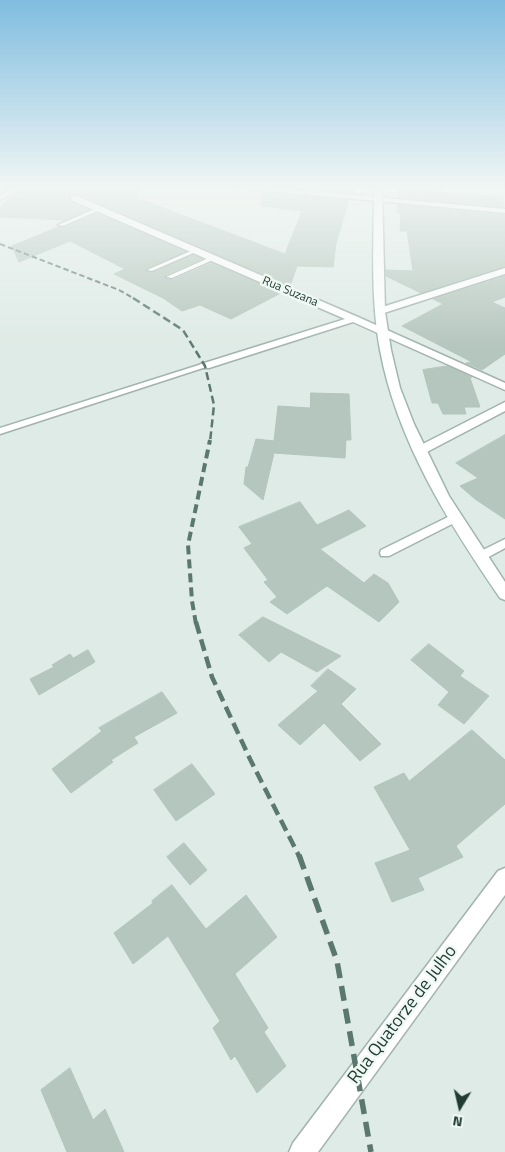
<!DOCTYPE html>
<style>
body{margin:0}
#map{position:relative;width:505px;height:1152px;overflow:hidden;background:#dfebe6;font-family:"Titillium Web",sans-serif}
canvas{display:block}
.north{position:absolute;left:435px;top:1082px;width:50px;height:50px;-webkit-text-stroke:4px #f0f8f4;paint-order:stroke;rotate:189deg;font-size:14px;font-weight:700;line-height:20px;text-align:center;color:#203c33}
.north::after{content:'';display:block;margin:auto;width:18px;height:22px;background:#203c33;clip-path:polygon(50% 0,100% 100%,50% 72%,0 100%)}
</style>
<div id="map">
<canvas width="505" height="1152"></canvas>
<div class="north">N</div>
</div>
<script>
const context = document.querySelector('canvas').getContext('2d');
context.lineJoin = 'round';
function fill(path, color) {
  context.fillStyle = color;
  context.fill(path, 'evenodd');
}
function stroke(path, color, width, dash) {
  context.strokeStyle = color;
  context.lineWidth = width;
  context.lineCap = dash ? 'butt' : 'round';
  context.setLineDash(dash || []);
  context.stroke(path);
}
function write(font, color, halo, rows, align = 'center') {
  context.font = font + ' "Titillium Web",sans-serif';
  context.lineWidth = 5;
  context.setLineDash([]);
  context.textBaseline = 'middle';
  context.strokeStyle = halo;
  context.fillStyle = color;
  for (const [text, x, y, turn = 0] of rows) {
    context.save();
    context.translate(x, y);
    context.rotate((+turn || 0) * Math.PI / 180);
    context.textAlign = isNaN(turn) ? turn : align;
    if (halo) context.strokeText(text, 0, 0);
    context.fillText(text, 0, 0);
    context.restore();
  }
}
const building = new Path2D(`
 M26 187H140L137 198 285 254 302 211 262 206V193L349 200 336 243 333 267 297 266 290 286 78 194 70 195V202L89 210 65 220 0 217V208L10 197Z
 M280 187H355L352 193Z
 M399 187H438V192L503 197 504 207 399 197Z
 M398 205 505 215V266L421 293 386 276V270L413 271 407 231H400L401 214 398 213Z
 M97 213 185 252 146 268 147 272 153 273 193 255 202 259 165 275 164 278 173 280 211 263 281 293 231 319 200 305 182 311 163 298 114 274 125 269 70 241 19 262 12 246 58 227 64 228Z
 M505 276V297L492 302 505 308V354L482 370 466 363 472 362 402 326 443 304 433 299Z
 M448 366 472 377 470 378 480 407H464L466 414H443L438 403H432L423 370Z
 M311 393 349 394 351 440H346L345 458 274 453 263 500 244 484 246 467H248L256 439 274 441 278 406 310 408Z
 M505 435V519L475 499 460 486 478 478 456 463Z
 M300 502 317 525 349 510 366 526 320 549 364 583 374 574 388 583 399 602 379 622 327 586 287 614 270 602 277 597 264 582 268 580 244 548 252 544 239 527Z
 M263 617 341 656 317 672 281 652 269 662 239 635Z
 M429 644 464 671 460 676 489 696 464 724 438 705 449 692 411 660Z
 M88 650 95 662 39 695 30 679 54 667 52 665 70 654 73 658Z
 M328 669 356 689 341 704 381 744 360 761 324 723 300 745 278 725 318 691 311 686Z
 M162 692 177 713 134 737 138 743 111 760 113 762 71 793 52 769 102 731 99 728Z
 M472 730 505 760V804L456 846 463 857 418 878 424 890 392 902 375 863 410 850 374 787 404 773 409 781Z
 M192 764 215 794 176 821 154 790Z
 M184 843 207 870 190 885 167 857Z
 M172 885 206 929 246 895 277 937 235 974 268 1028 264 1032 286 1066 257 1093 235 1056 231 1060 213 1028 220 1021 168 936 133 964 114 933 153 903 152 901Z
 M70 1068 93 1120 105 1109 124 1152H67L41 1090Z`);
fill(building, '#b5c6be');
stroke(building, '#b2c5bc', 1);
const service = new Path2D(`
 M97 208 102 209 63 226 58 225Z
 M193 250 198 251 152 271 147 270Z
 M213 256 215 257V259L172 278 166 277Z
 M202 364H208L209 366 0 434V428Z
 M454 514 458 515 459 518 458 521 389 556H381L380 553 381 550Z
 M505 539V548L483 560H475L474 557 475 554Z`);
const minor = new Path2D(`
 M15 187H24L0 200V195Z
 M237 187H263L378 197 382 199 378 201 241 189Z
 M71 196H77L358 317 505 383V390L353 322 209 368H201L199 366 201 364 345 319 71 200Z
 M505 268V274L384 313 380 314 375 311 376 309Z
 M505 402V411L423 454H415L413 451 415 448Z
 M505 868V895L318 1152H289L293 1143 498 871Z`);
const tertiary = new Path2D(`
 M375 197 505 209V213L378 201 374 199Z`);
const secondary = new Path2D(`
 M374 187H382L385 312 391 350 400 388 414 424 449 496 505 582V600L500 598C448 522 397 441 380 350 370 296 374 241 374 187Z`);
stroke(service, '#a2b3ad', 3);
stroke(minor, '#a2b3ad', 3);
stroke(tertiary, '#a2b3ad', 3);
stroke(secondary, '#9eb7ad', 3);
fill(service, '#fff');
fill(minor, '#fff');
fill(tertiary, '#fff');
fill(secondary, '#fff');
stroke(new Path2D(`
 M0 244 119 290 135 299`), '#5a786f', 2, [5.5, 3]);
stroke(new Path2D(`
 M133 298 183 330 205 366 214 405 210 442`), '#5a786f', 2.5, [8, 4]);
stroke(new Path2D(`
 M196 624 192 601 188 545 210 440`), '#5a786f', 4, [9, 5]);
stroke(new Path2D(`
 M196 622 212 677 250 759 299 856`), '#5a786f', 4.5, [12, 6]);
stroke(new Path2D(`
 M299 855 337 961 371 1152`), '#5a786f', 5.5, [15, 8]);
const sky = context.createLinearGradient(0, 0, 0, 348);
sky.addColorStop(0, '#80bde0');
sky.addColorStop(0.54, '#f1f6f4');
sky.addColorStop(1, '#f1f6f400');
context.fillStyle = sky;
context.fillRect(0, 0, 505, 348);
write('12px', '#203c33', '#f0f8f4', [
 ["Rua Suzana",290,292,23]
]);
write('18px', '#203c33', '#f0f8f4', [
 ["Rua Quatorze de Julho",403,1015,-53]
]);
</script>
